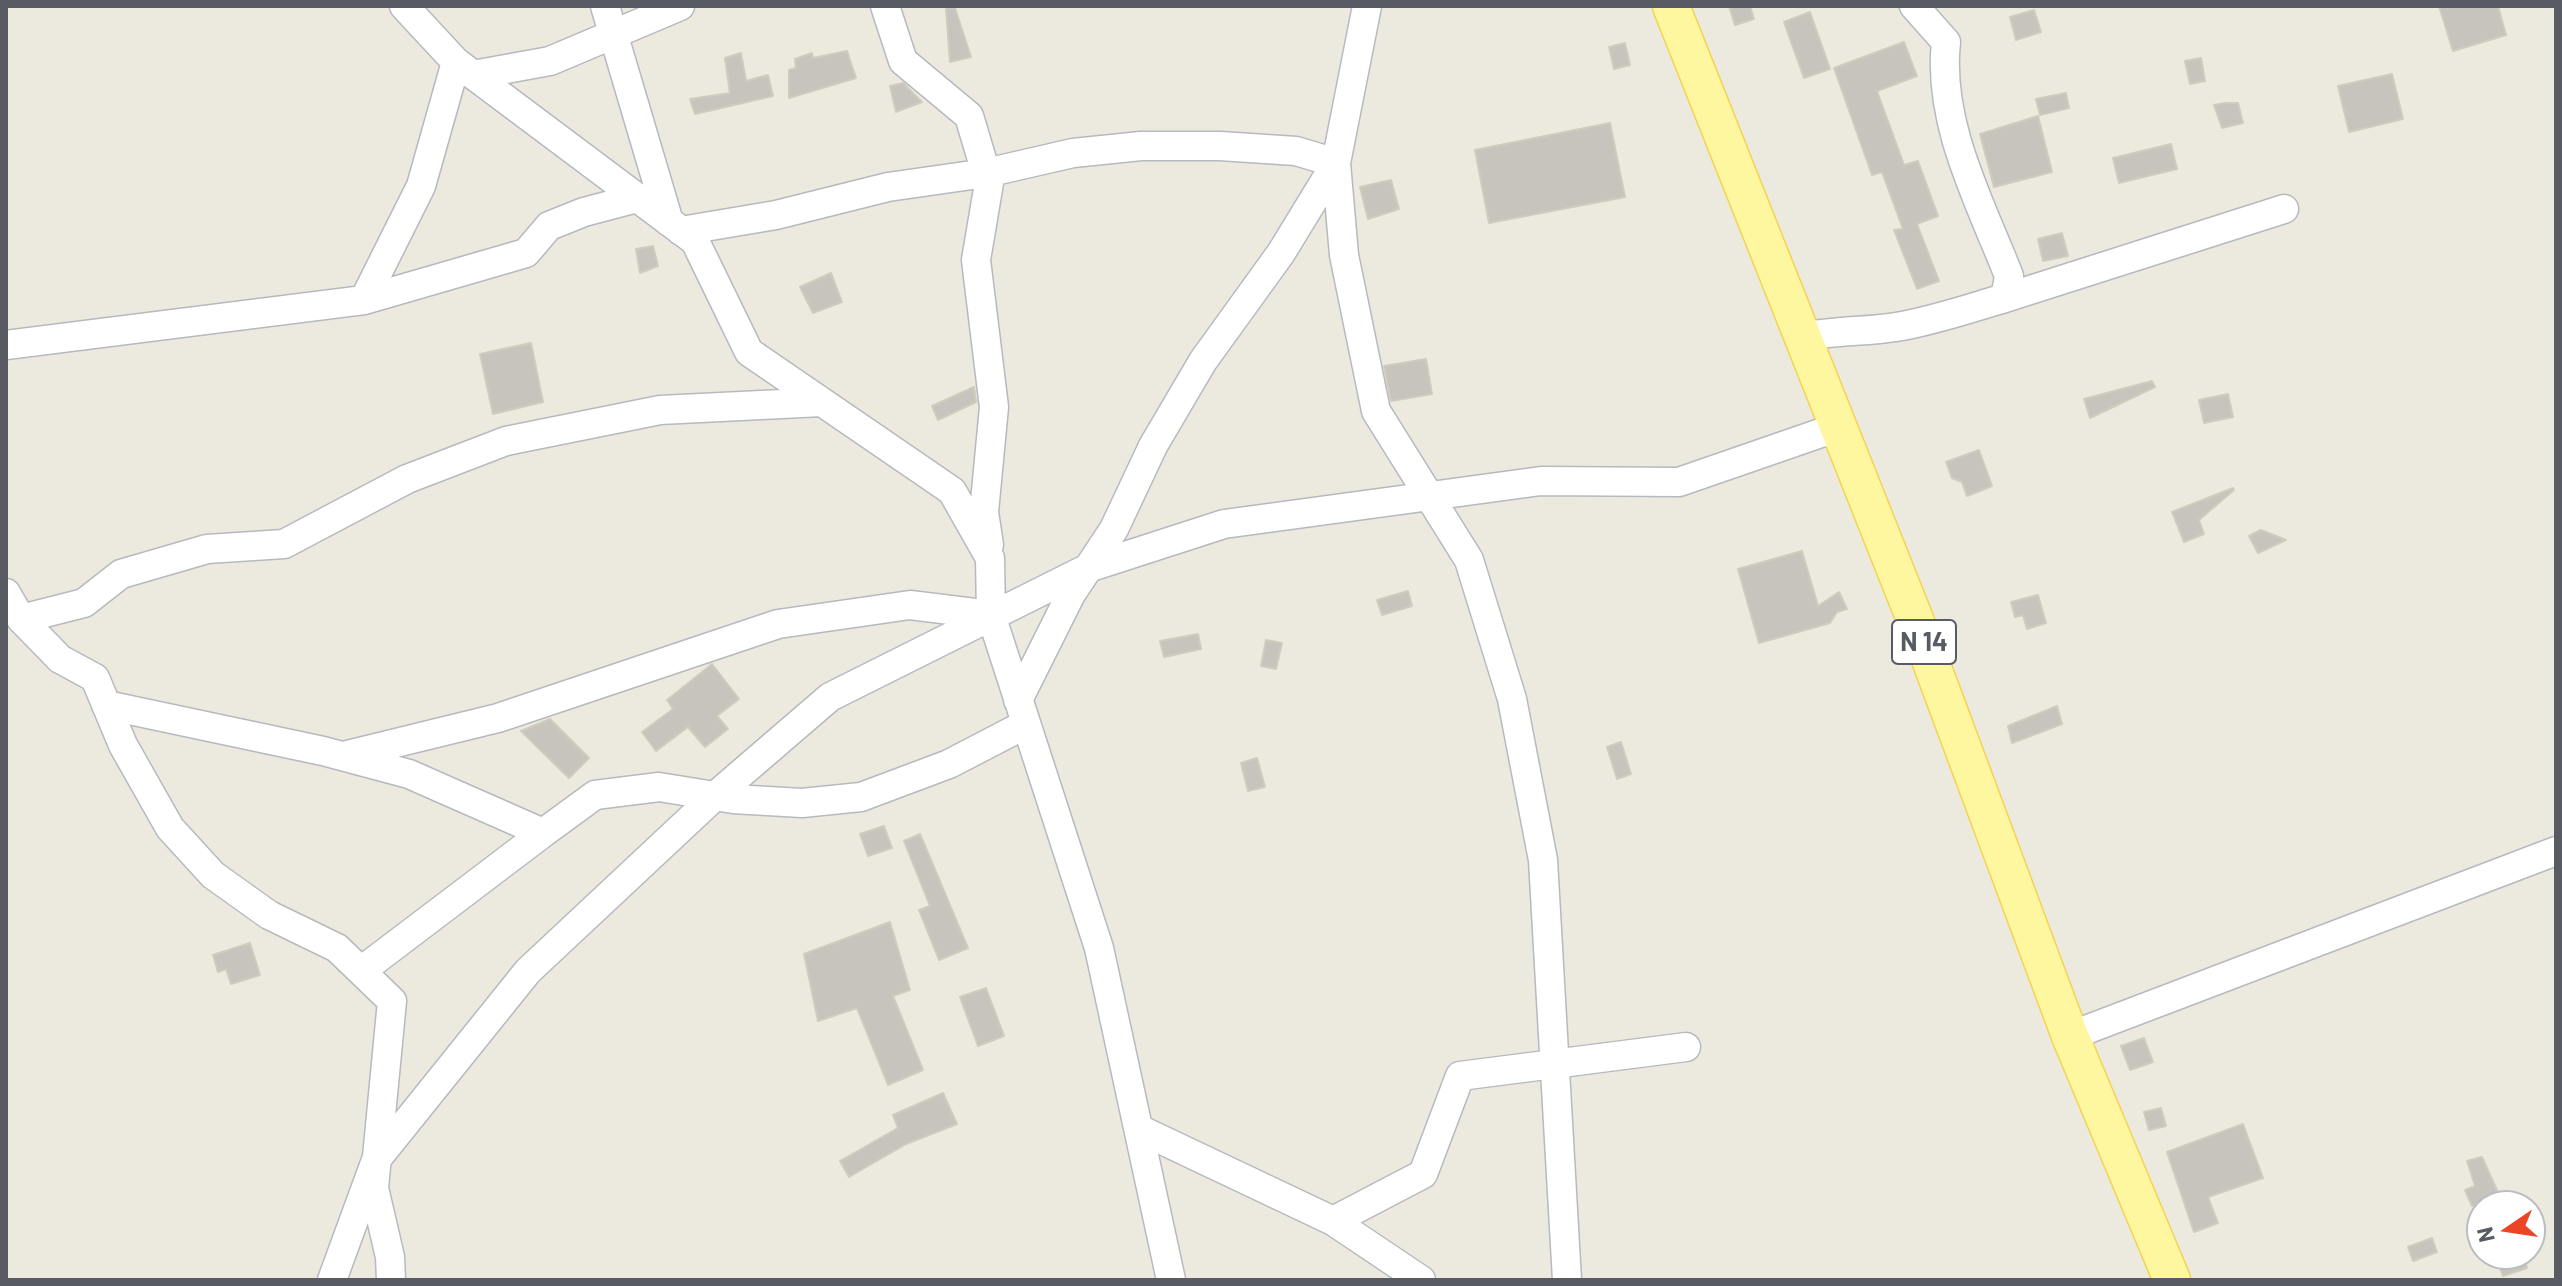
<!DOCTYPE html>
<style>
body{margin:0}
#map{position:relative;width:2562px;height:1286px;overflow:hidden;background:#eceadf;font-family:Barlow,sans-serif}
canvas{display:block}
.frame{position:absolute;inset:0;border:8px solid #585b61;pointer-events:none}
.north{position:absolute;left:2466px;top:1190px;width:80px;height:80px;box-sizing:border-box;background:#fff;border:2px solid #bcbdc0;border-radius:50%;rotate:257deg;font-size:22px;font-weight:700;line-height:32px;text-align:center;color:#585b61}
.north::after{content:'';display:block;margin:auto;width:28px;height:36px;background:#ec4425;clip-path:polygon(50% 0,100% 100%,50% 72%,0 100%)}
</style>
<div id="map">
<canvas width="2562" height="1286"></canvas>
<div class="frame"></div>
<div class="north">N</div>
</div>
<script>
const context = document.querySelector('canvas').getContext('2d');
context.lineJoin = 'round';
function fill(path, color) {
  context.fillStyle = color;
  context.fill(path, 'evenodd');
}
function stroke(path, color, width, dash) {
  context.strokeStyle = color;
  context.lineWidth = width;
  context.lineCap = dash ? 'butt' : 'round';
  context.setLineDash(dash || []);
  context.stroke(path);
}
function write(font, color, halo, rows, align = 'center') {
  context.font = font + ' Barlow,sans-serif';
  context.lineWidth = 6;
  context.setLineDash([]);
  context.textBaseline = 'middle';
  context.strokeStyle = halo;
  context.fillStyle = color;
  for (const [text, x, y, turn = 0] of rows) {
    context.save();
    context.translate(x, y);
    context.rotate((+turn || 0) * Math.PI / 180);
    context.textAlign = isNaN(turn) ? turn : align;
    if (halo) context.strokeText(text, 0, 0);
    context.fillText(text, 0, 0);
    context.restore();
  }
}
const building = new Path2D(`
 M1729 6H1750L1754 19 1735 25Z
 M2439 6H2498L2506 35 2453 51Z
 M955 8 971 57 950 62 946 9Z
 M2034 10 2041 32 2016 40 2010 17Z
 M1810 12 1830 69 1804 78 1784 22Z
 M1904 42 1917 76 1877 91 1904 165 1918 161 1938 216 1917 224 1939 281 1917 289 1894 230 1903 229 1882 172 1872 175 1834 68Z
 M1625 43 1630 65 1614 69 1609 47Z
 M847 51 856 78 789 98V70L796 68 795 59 812 53 813 58Z
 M741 53 746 81 768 75 773 96 695 114 690 99 730 93 725 58Z
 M2201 58 2205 81 2190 84 2185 61Z
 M2392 74 2403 119 2349 132 2338 86Z
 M903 83 922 102 896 112 890 86Z
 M2066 93 2069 108 2040 115 2036 99Z
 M2225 103H2238L2243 123 2222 128 2214 105Z
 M2038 116 2052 172 1994 187 1980 134Z
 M1610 123 1625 197 1489 223 1475 150Z
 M2171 144 2177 169 2119 183 2113 158Z
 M1391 180 1399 209 1368 219 1360 187Z
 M2062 233 2068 256 2043 261 2038 239Z
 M653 246 658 266 640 273 636 249Z
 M831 273 842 302 813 313 800 287Z
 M531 343 543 402 493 414 480 354Z
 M1426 359 1432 394 1391 401 1384 366Z
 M2152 381 2155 387 2090 418 2084 399Z
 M974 387 976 402 938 420 932 406Z
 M2228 394 2233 417 2204 423 2199 400Z
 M1979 450 1992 486 1967 496 1962 482 1952 478 1946 462Z
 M2233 488 2234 490 2199 520 2204 534 2184 542 2172 512Z
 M2261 530 2286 540 2258 553 2249 536Z
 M1802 551 1818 606 1839 592 1847 609 1837 612 1830 623 1759 643 1738 569Z
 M1408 591 1412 606 1382 615 1377 600Z
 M2038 595 2046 623 2027 629 2023 615 2015 617 2011 602Z
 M1198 634 1201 649 1164 657 1160 641Z
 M1266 640 1282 643 1276 669 1261 666Z
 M712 664 739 699 717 716 728 729 705 747 688 727 656 751 642 732 673 709 667 700Z
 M2057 706 2062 724 2012 743 2008 726Z
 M550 719 589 758 569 778 521 731Z
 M1621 742 1631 774 1617 779 1607 747Z
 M1257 758 1265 787 1248 791 1241 763Z
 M884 826 892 848 868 856 860 834Z
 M920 834 968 948 939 960 919 910 930 906 904 841Z
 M890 922 910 990 893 996 923 1070 888 1085 857 1008 818 1021 804 954Z
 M250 943 260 975 231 984 226 969 218 972 213 955Z
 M986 988 1004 1036 978 1046 960 997Z
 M2144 1038 2153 1062 2130 1070 2121 1046Z
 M943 1093 957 1124 906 1144 849 1177 840 1161 898 1128 893 1115Z
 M2161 1108 2166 1126 2149 1130 2144 1112Z
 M2243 1124 2263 1178 2208 1197 2218 1223 2194 1232 2167 1152Z
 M2482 1157 2504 1206H2472L2465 1190 2475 1186 2467 1161Z
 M2432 1238 2437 1252 2413 1261 2408 1247Z
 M2495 1254H2523L2527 1268 2503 1276Z`);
fill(building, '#c6c4bc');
stroke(building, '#d0ccbd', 2);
const minor = new Path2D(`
 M404 6 456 62 695 241 749 352 952 491 990 558 991 615 1099 948 1171 1280
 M605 6 669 222
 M885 6 903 61 969 116 989 183 976 260 994 407 984 512 989 545
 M1367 6 1336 163 1344 255 1376 411 1469 560 1512 699 1543 860 1567 1280
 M473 75 550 61 680 6
 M681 231 776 215 888 187 986 173 1073 153 1141 146H1220L1296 151 1336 163 1281 253 1203 361 1153 446 1114 529 1071 594 1018 700
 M2005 298 2284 209
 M364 300 421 186 456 62
 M1803 337C1835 330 1865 332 1896 327 1933 321 1970 308 2005 298L2009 276C1980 202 1937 123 1946 42L1914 6
 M6 345 364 300 526 253 549 226 584 212 637 198
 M6 593 21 619 60 659 95 678 123 745 170 828 213 875 269 915 337 948 392 1001 374 1188 390 1257 391 1280
 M21 619 84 603 121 574 207 549 284 544 407 479 506 441 660 410 822 402
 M106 705 323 751 409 774 543 833 595 795 659 787 733 799 802 803 861 797 949 764 1026 724
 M347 755 498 718 778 624 910 605 991 615
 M361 971 543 833
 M2070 1036 2556 851
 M1141 1130 1333 1221 1421 1280
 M1333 1221 1423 1174 1460 1076 1686 1047
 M332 1280 376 1160 528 971 715 796 830 697 1088 568 1224 524 1541 481 1679 482 1838 427`);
const major = new Path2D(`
 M1671 6 1916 622 2070 1036 2172 1280`);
stroke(minor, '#b7b9bf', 31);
stroke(major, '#f4d350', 39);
stroke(minor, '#fff', 28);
stroke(major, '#fff7a0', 36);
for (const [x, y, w] of [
 [1924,642,64]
]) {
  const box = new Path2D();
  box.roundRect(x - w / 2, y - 22, w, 44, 6);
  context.fillStyle = '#fff';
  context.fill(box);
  stroke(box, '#585b61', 2);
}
write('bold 26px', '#585b61', null, [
 ["N 14",1924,642]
]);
</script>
